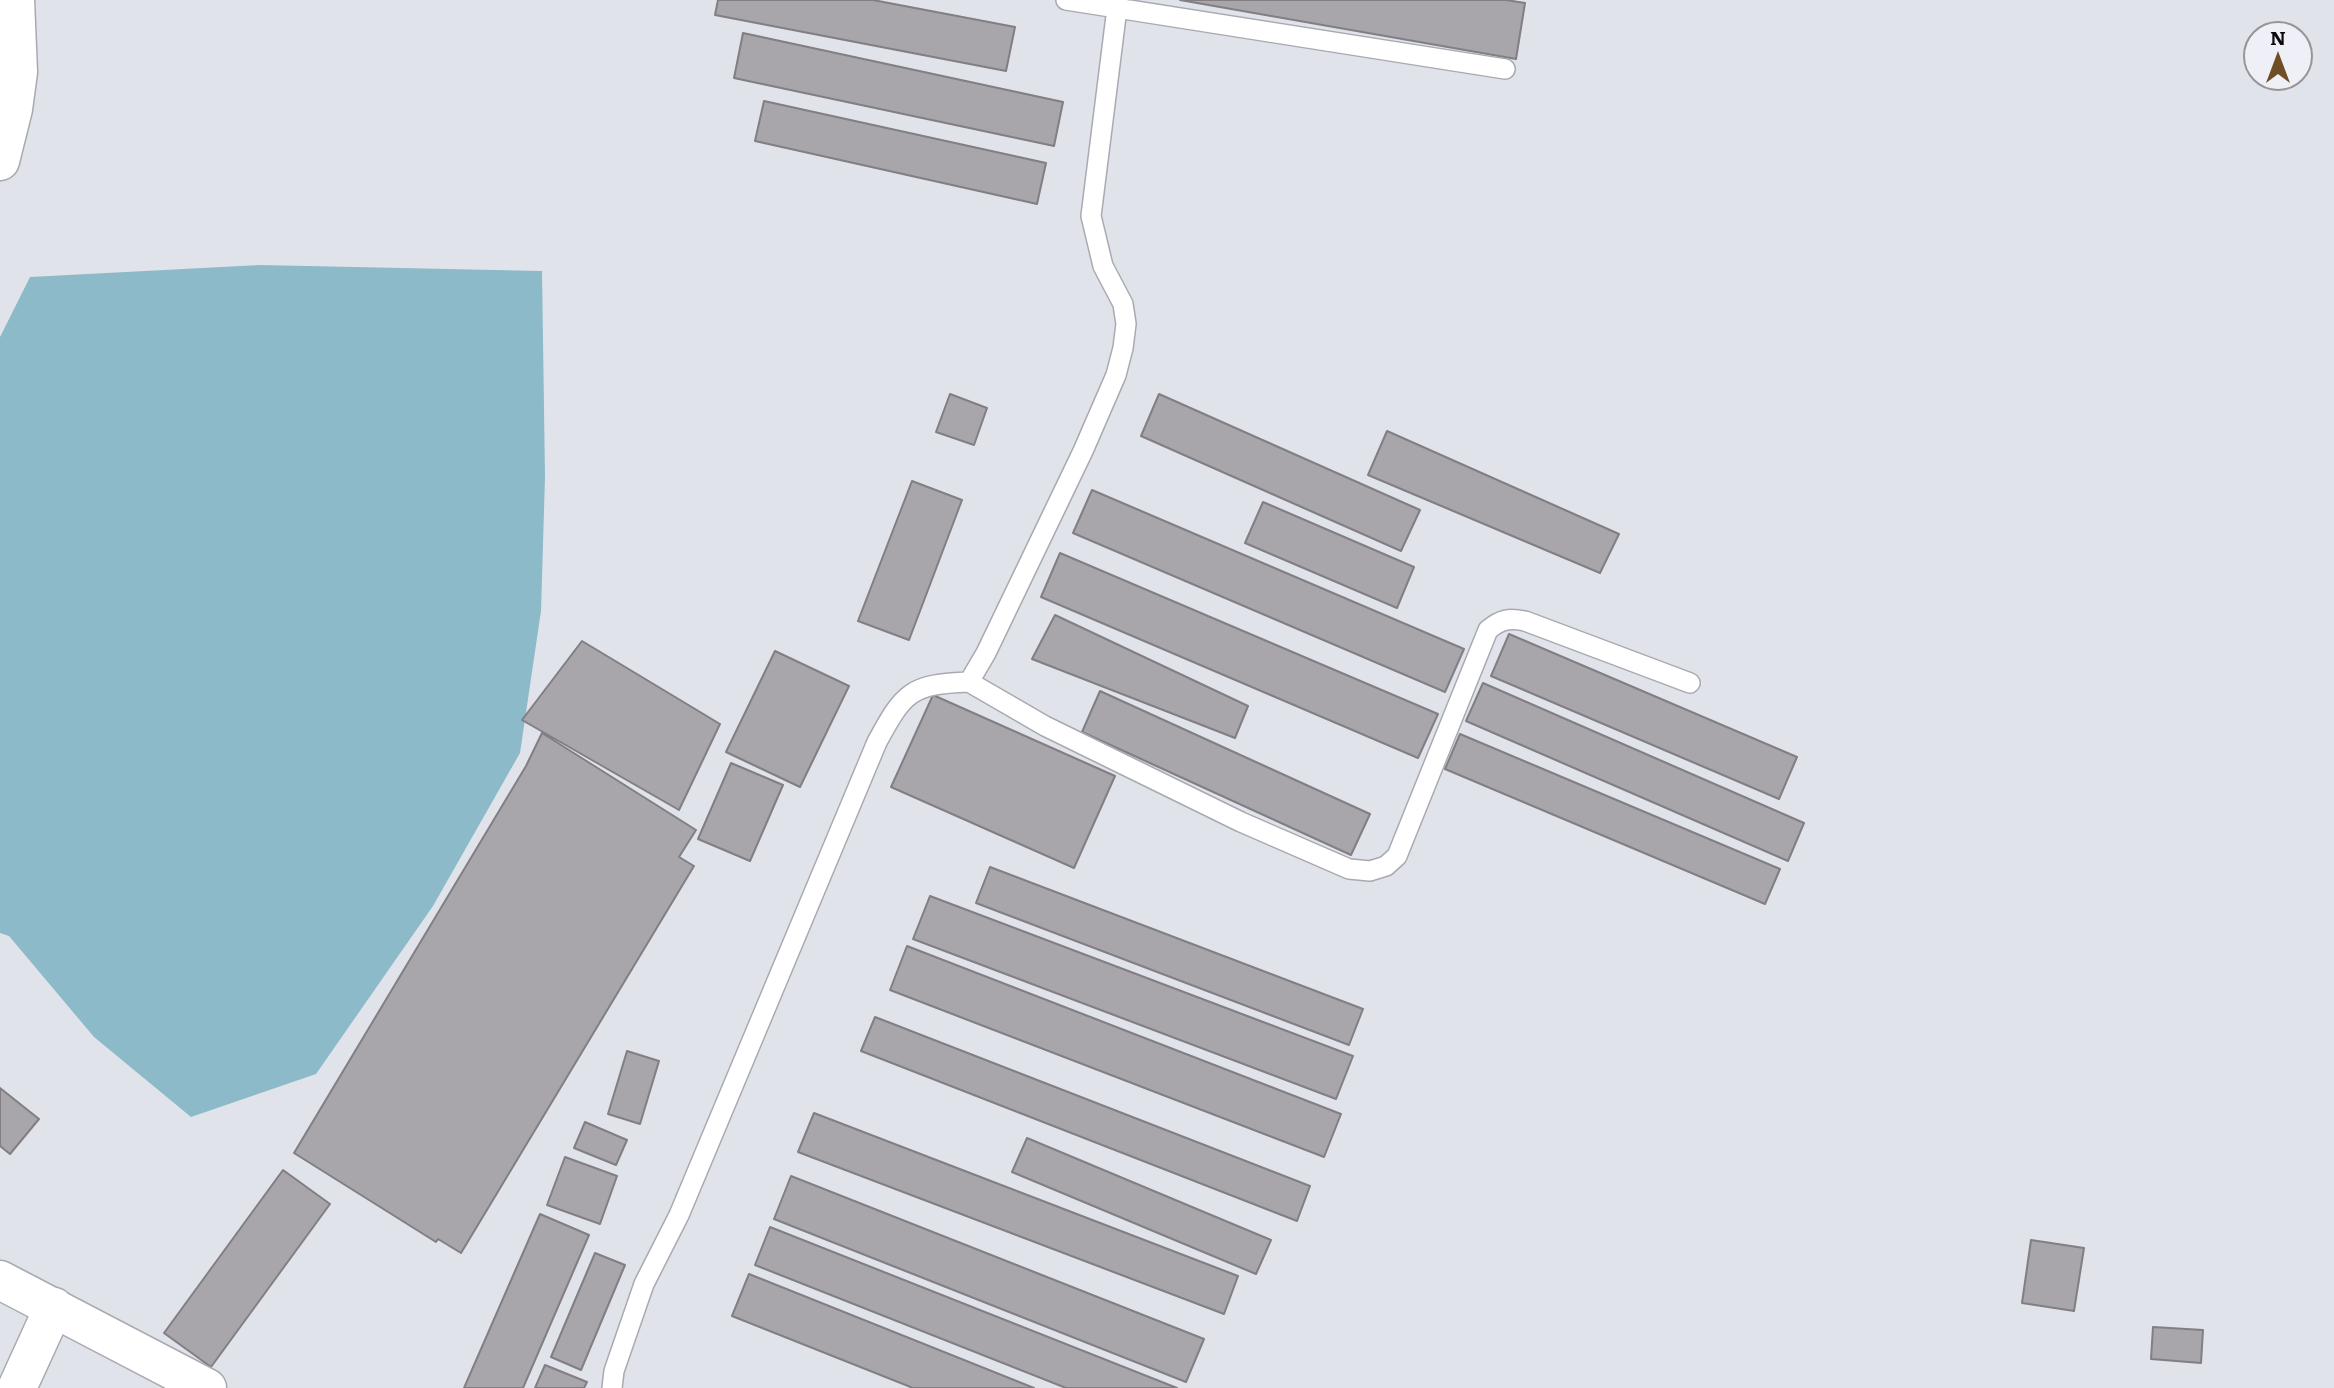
<!DOCTYPE html>
<style>
body{margin:0}
#map{position:relative;width:2334px;height:1388px;overflow:hidden;background:#e1e3ea;font-family:Literata,serif}
canvas{display:block}
.north{position:absolute;left:2243px;top:21px;width:70px;height:70px;box-sizing:border-box;background:#eff0f7;border:2px solid #949499;border-radius:50%;rotate:0deg;font-size:19px;font-weight:700;line-height:28px;text-align:center;color:#0b0b0d}
.north::after{content:'';display:block;margin:auto;width:24px;height:32px;background:#6f4e25;clip-path:polygon(50% 0,100% 100%,50% 72%,0 100%)}
</style>
<div id="map">
<canvas width="2334" height="1388"></canvas>
<div class="north">N</div>
</div>
<script>
const context = document.querySelector('canvas').getContext('2d');
context.lineJoin = 'round';
function fill(path, color) {
  context.fillStyle = color;
  context.fill(path, 'evenodd');
}
function stroke(path, color, width, dash) {
  context.strokeStyle = color;
  context.lineWidth = width;
  context.lineCap = dash ? 'butt' : 'round';
  context.setLineDash(dash || []);
  context.stroke(path);
}
fill(new Path2D(`
 M260 265 542 271 545 477 541 611 520 753 433 906 316 1074 191 1117 94 1037 9 936 0 933V337L30 277Z`), '#8dbac8');
const building = new Path2D(`
 M718 0H873L1015 27 1006 71 715 15Z
 M1180 0H1506L1525 3 1516 59Z
 M743 33 1063 102 1054 146 734 78Z
 M764 101 1046 163 1037 204 755 141Z
 M950 394 987 408 974 445 936 432Z
 M1159 394 1420 510 1401 551 1141 436Z
 M1387 431 1619 534 1600 573 1368 475Z
 M912 481 962 500 909 640 858 621Z
 M1092 490 1464 649 1445 692 1073 533Z
 M1263 502 1414 567 1397 608 1245 543Z
 M1060 553 1438 714 1418 758 1041 597Z
 M1055 615 1248 706 1235 738 1032 659Z
 M1509 634 1797 757 1779 799 1491 676Z
 M582 641 720 724 679 810 522 720Z
 M775 651 849 686 800 787 726 752Z
 M1483 683 1804 823 1788 861 1466 721Z
 M1100 691 1370 814 1351 855 1082 732Z
 M933 695 1115 776 1074 868 891 787Z
 M542 733 696 830 679 857 694 866 461 1253 438 1239 436 1242 294 1153 526 766Z
 M1460 734 1780 869 1765 904 1445 769Z
 M731 763 783 785 750 861 698 839Z
 M990 867 1363 1009 1349 1045 976 903Z
 M930 896 1353 1056 1336 1099 913 939Z
 M907 946 1341 1114 1324 1157 890 990Z
 M875 1017 1310 1186 1297 1221 861 1051Z
 M627 1051 659 1061 640 1124 608 1114Z
 M0 1088 39 1119 10 1154 0 1146Z
 M814 1113 1238 1276 1224 1314 798 1152Z
 M585 1122 627 1140 616 1165 574 1148Z
 M1027 1138 1271 1240 1256 1274 1012 1172Z
 M565 1157 617 1176 600 1224 547 1205Z
 M283 1170 330 1204 211 1367 164 1333Z
 M791 1176 1204 1339 1186 1382 774 1219Z
 M540 1214 589 1235 523 1388H464Z
 M770 1227 1177 1388H1066L755 1265Z
 M2031 1240 2084 1248 2074 1311 2022 1303Z
 M595 1253 625 1265 581 1370 551 1357Z
 M749 1274 1034 1388H913L732 1316Z
 M2153 1327 2203 1330 2201 1363 2151 1359Z
 M545 1365 587 1382 584 1388H535Z`);
fill(building, '#a8a5ab');
stroke(building, '#817e84', 2);
const service = new Path2D(`
 M1066 0 1505 69
 M969 682 1045 726 1241 822 1349 869 1370 871 1386 866 1397 856 1488 630C1501 619 1509 618 1525 621L1690 683
 M612 1388 614 1371 644 1284 679 1215 877 742C904 692 911 684 969 682L986 653 1083 451 1116 375 1123 348 1126 324 1123 304 1103 266 1091 216 1118 0`);
const minor = new Path2D(`
 M0 161 13 109 18 72 15 0
 M17 1388 54 1307`);
const primary = new Path2D(`
 M0 1280 207 1388`);
stroke(service, '#a9aab1', 22);
stroke(minor, '#a9aab1', 41);
stroke(primary, '#a9aab1', 41);
stroke(service, '#fff', 19);
stroke(minor, '#fff', 38);
stroke(primary, '#fff', 38);
</script>
